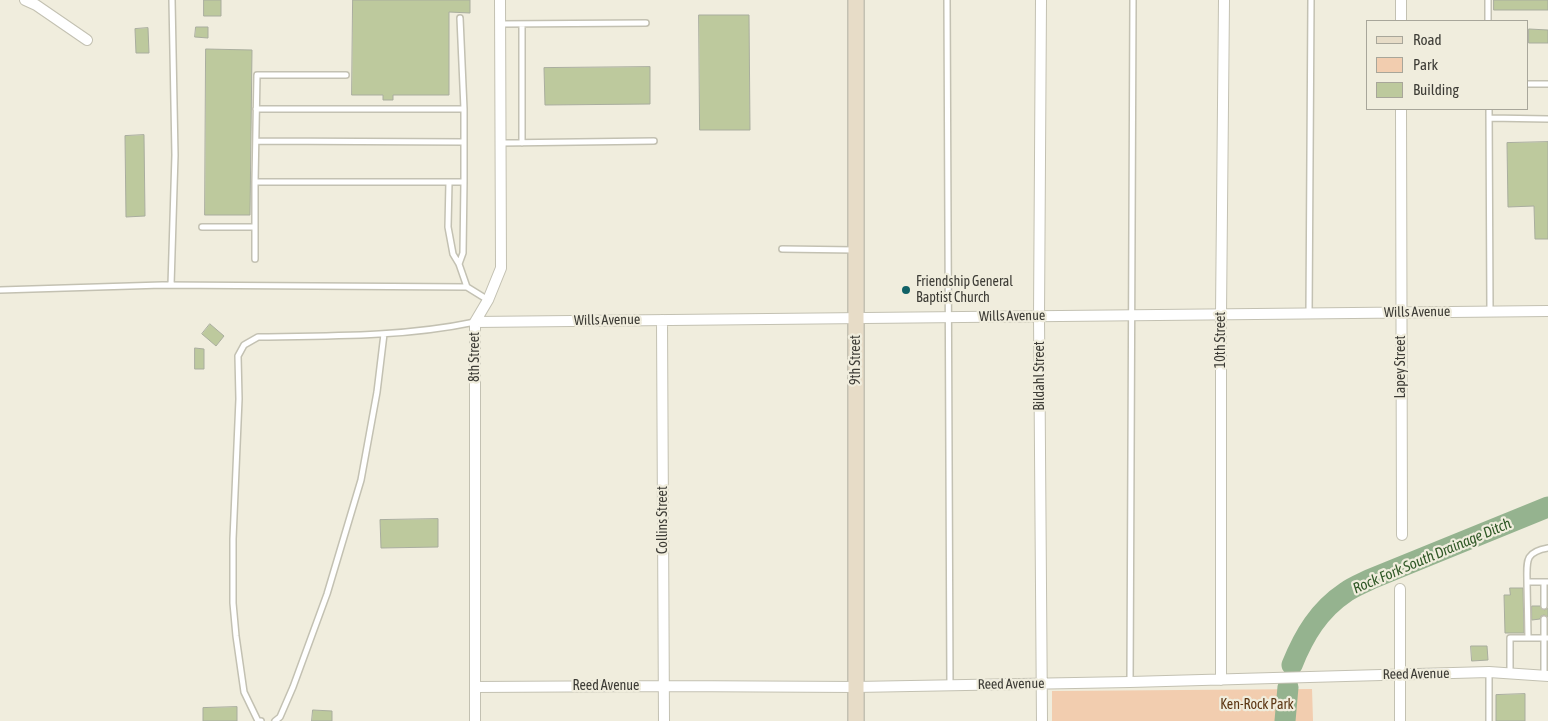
<!DOCTYPE html>
<style>
body{margin:0}
#map{position:relative;width:1548px;height:721px;overflow:hidden;background:#f0eddd;font-family:"Asap Condensed",sans-serif}
canvas{display:block}
.legend{position:absolute;left:1366px;top:20px;width:162px;height:90px;box-sizing:border-box;background:#f0eddd;border:1px solid #a8a69a;margin:0;padding:6px 9px;list-style:none;font-size:15px;color:#3d3c36}
.legend li{display:flex;align-items:center;gap:10px;height:25px}
.legend b{width:25px;border:1px solid #a8a69a}
</style>
<div id="map">
<canvas width="1548" height="721"></canvas>
<ul class="legend">
<li><b style="height:6px;background:#e7dcc7"></b>Road</li>
<li><b style="height:14px;background:#f2cdaf"></b>Park</li>
<li><b style="height:14px;background:#bdc99d"></b>Building</li>
</ul>
</div>
<script>
const context = document.querySelector('canvas').getContext('2d');
context.lineJoin = 'round';
function fill(path, color) {
  context.fillStyle = color;
  context.fill(path, 'evenodd');
}
function stroke(path, color, width, dash) {
  context.strokeStyle = color;
  context.lineWidth = width;
  context.lineCap = dash ? 'butt' : 'round';
  context.setLineDash(dash || []);
  context.stroke(path);
}
function write(font, color, halo, rows, align = 'center') {
  context.font = font + ' "Asap Condensed",sans-serif';
  context.lineWidth = 4.5;
  context.setLineDash([]);
  context.textBaseline = 'middle';
  context.strokeStyle = halo;
  context.fillStyle = color;
  for (const [text, x, y, turn = 0] of rows) {
    context.save();
    context.translate(x, y);
    context.rotate((+turn || 0) * Math.PI / 180);
    context.textAlign = isNaN(turn) ? turn : align;
    if (halo) context.strokeText(text, 0, 0);
    context.fillText(text, 0, 0);
    context.restore();
  }
}
fill(new Path2D(`
 M1312 689 1313 721H1052V691Z`), '#f2cdaf');
stroke(new Path2D(`
 M1292 665C1304 635 1319 610 1346 592 1353 587 1363 583 1371 579L1548 507
 M1285 721 1288 687`), '#95b38f', 21);
const building = new Path2D(`
 M204 0H221V16H204Z
 M353 0H470V13L449 12V95H393V100H383V95H352Z
 M1494 0H1548V10H1494Z
 M699 15H749L750 130H700Z
 M196 27H208V38L195 37Z
 M148 28 149 53H136L135 29Z
 M1529 29 1548 30V43H1529Z
 M206 49 252 50 250 215H205Z
 M650 67V104L545 105 544 68Z
 M144 135 145 216 126 217 125 136Z
 M1548 142V239H1535L1534 206 1508 207 1507 143Z
 M210 324 224 336 216 346 202 334Z
 M195 348 204 349V369H195Z
 M438 519V547L381 548 380 520Z
 M1510 588H1523L1524 633H1505L1504 595H1510Z
 M1532 606H1540L1544 610 1548 608V617L1544 615 1541 616 1540 619 1532 620Z
 M1471 646H1487L1488 660 1472 661Z
 M1525 694V721H1496V695Z
 M237 707V721H203V708Z
 M313 710 332 711V721H312Z`);
fill(building, '#bdc99d');
stroke(building, '#a9ad9e', 1);
const lane = new Path2D(`
 M947 0 950 686
 M1488 0V21
 M460 18 464 109
 M501 24 646 23
 M522 24V143
 M346 75H257L255 182H449L448 227 453 254 459 264 467 287 488 300
 M1527 84H1548
 M256 109H464V182H449
 M1489 109 1490 311
 M1489 118 1548 119
 M256 141 464 142
 M501 143 654 141
 M255 182V259
 M202 227H255
 M782 249 855 250
 M459 264 463 253 464 182
 M171 285 175 155 172 0
 M0 290 162 285 467 287
 M1309 314 1311 0
 M1548 548C1524 552 1527 562 1527 582H1548
 M1544 582V606
 M1544 619V638H1548
 M1528 638H1544V676
 M1489 672V721
 M1510 674V638H1528L1527 582
 M1130 682 1133 0
 M261 721H258L244 692 236 636 233 603V539L239 399 238 356 244 345 258 337C330 336 404 337 475 322
 M275 721 280 717 293 687 327 594 361 480 377 392 384 334`);
const street = new Path2D(`
 M25 0 36 5 87 40
 M1041 0 1039 316 1042 721
 M1401 21V0
 M1401 109 1402 535
 M662 320 664 721
 M475 322 1548 311
 M1400 589V721
 M1221 680V314L1224 0
 M475 687 664 686 856 687 1130 682 1489 672 1548 676
 M475 721V322L488 300 501 268 500 0`);
const secondary = new Path2D(`
 M856 0V721`);
stroke(lane, '#c3c1b2', 8);
stroke(street, '#c3c1b2', 12);
stroke(secondary, '#c3c1b2', 18);
stroke(lane, '#fff', 5);
stroke(street, '#fff', 10);
stroke(secondary, '#e7dcc7', 15);
for (const [x, y, r, color] of [
 [906,290,5,"#106166"]
]) {
  const dot = new Path2D();
  dot.arc(x, y, r, 0, 2 * Math.PI);
  context.fillStyle = color;
  context.fill(dot);
  stroke(dot, '#f0eddd', 2);
}
write('14px', '#3d3c36', '#f0eddd', [
 ["Friendship General",916,282],
 ["Baptist Church",916,298]
], 'left');
write('14px', '#3d3c36', '#f0eddd', [
 ["Wills Avenue",1417,312,-1],
 ["Wills Avenue",1012,316,-1],
 ["Wills Avenue",607,320,-1],
 ["10th Street",1221,340,-90],
 ["8th Street",475,357,-90],
 ["9th Street",856,360,-90],
 ["Lapey Street",1401,367,-90],
 ["Bildahl Street",1040,376,-90],
 ["Collins Street",663,520,-90],
 ["Reed Avenue",1416,674,-1],
 ["Reed Avenue",1011,684,-1],
 ["Reed Avenue",606,686]
]);
write('14px', '#5c3613', '#f0eddd', [
 ["Ken-Rock Park",1257,705]
]);
write('italic 15px', '#305927', '#f0eddd', [
 ["Rock Fork South Drainage Ditch",1432,556,-23]
]);
</script>
